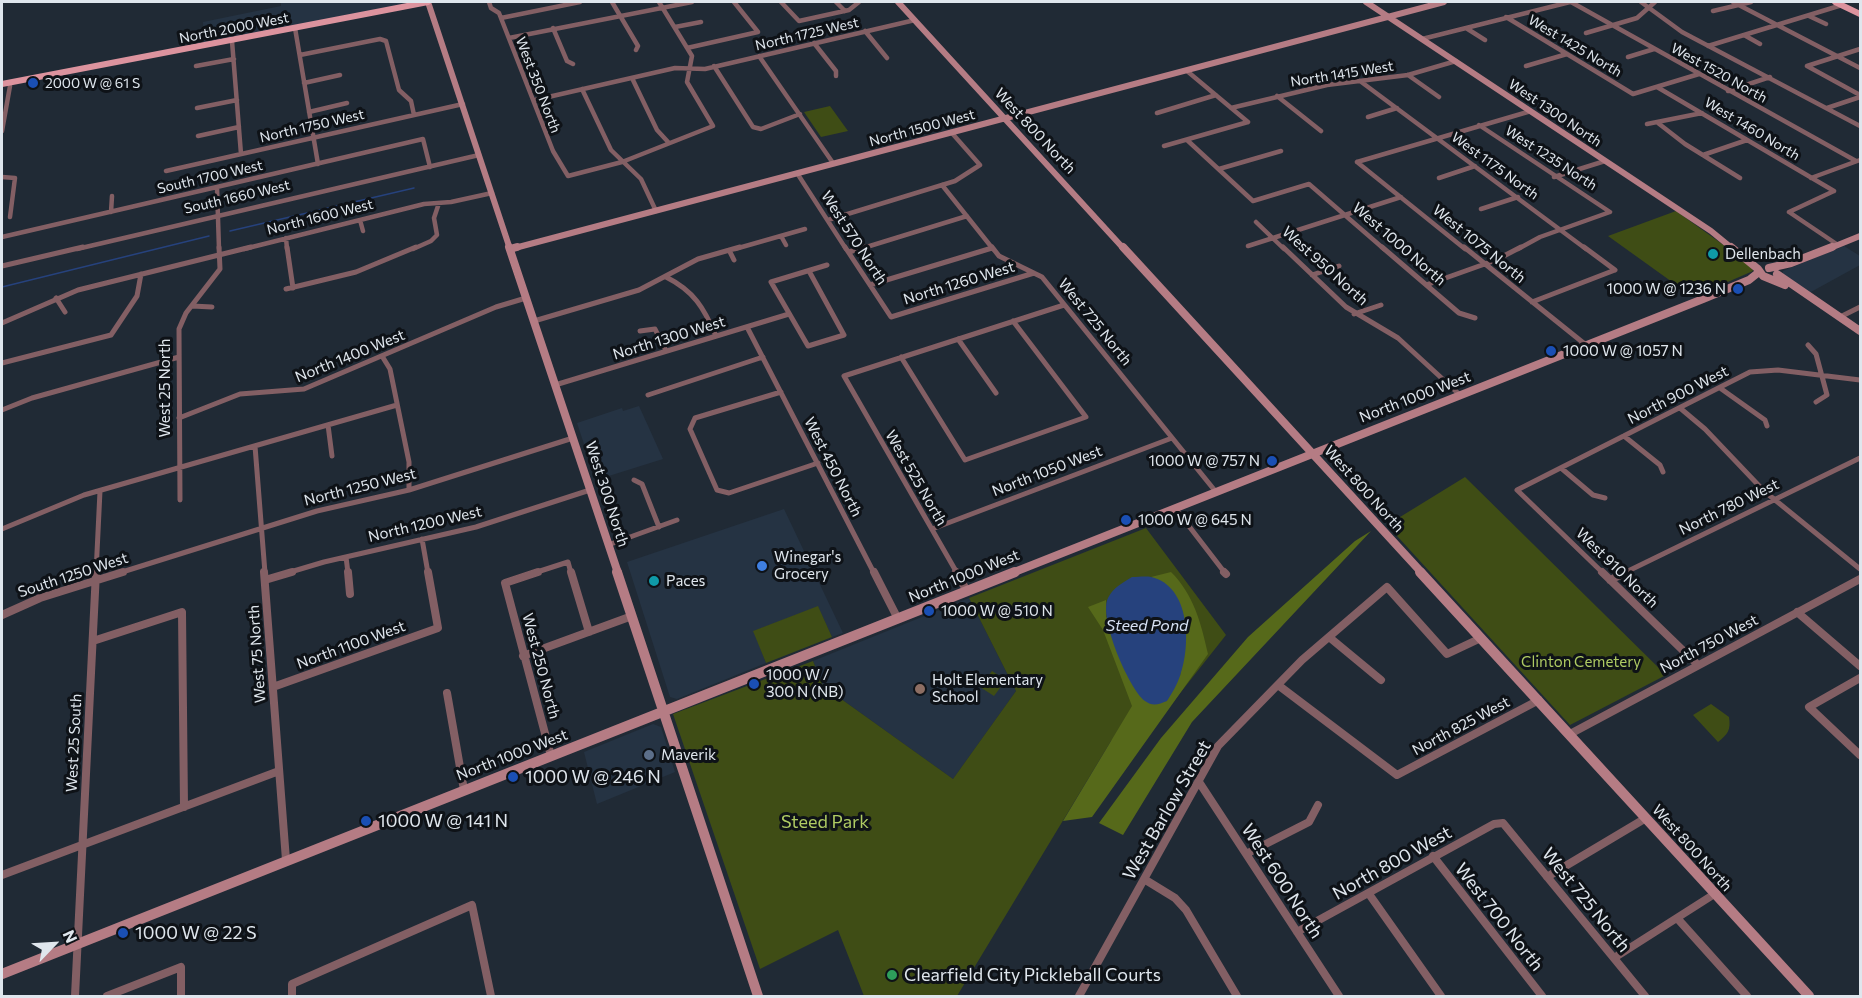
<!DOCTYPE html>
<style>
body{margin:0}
#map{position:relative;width:1862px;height:998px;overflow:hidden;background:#202a35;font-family:Commissioner,sans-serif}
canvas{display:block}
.frame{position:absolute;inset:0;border:3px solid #dfe6ed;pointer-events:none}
.north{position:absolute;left:24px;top:914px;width:60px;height:60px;-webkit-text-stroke:4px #0e1217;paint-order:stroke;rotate:65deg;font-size:16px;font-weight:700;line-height:24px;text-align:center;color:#dfe6ed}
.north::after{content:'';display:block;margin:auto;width:21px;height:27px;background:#dfe6ed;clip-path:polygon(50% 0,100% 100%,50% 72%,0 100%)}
</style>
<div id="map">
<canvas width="1862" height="998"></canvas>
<div class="frame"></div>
<div class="north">N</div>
</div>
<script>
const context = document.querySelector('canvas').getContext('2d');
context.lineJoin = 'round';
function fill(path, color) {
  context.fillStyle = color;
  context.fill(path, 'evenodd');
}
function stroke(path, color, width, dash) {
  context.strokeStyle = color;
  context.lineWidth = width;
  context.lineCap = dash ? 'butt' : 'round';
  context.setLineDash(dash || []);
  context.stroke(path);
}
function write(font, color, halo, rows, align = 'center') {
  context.font = font + ' Commissioner,sans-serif';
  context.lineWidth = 6;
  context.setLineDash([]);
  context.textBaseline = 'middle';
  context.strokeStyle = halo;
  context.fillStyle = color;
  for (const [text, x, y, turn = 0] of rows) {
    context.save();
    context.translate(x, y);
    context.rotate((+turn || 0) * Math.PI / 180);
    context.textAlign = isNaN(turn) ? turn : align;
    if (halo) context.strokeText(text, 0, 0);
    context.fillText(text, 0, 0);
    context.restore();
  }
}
fill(new Path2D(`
 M281 2H420L204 45 203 22 281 6Z
 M1844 246 1860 256V265L1809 293 1783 277V271Z
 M639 406 663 459 596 480 577 423 622 408 623 411Z
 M784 509 843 633 832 637 818 607 754 631 766 663 677 699 670 697 627 562Z
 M969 598 1016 691 953 779 823 686 813 661Z
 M653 724 661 727 675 772 597 804 584 752Z`), '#253343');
fill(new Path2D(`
 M830 106 848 131 821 137 804 112Z
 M1676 211 1750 264 1753 271 1693 297 1608 236Z
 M1465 477 1666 675 1570 725 1387 525Z
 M1146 528 1226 635 1173 702 1111 741 957 996H864L838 930 760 969 673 714 813 661 823 686 953 779 1016 691 969 598Z
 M818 606 832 637 766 663 753 631Z
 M992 671 1006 680 994 696 980 687Z
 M1711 704 1729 717C1731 730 1728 734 1718 742L1693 715Z`), '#3f4d15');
fill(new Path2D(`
 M1371 531 1192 722 1123 835 1099 823 1161 738 1248 637 1355 541Z
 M1171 572C1194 595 1201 623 1208 654L1092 817 1063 821 1132 706 1103 630 1088 607 1106 600V617L1180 676C1189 636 1192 598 1151 577Z`), '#56691a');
fill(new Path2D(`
 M1132 577C1138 577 1146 576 1151 577 1191 586 1191 646 1180 676 1177 685 1172 693 1167 701 1159 704 1153 707 1145 701 1129 689 1098 617 1108 598 1113 588 1122 583 1132 577Z`), '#26427d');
stroke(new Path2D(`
 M230 231 414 188
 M2 287 209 236`), '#26427d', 1.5);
stroke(new Path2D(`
 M489 2 491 8 499 13 553 151 568 176 622 162 713 126 687 82 692 56 659 2
 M612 2 638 46 636 50
 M781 2 799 21 849 10 859 2
 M836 2 845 11
 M1571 2 1856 161
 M1641 2 1682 32 1860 126
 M1733 2 1860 68
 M1713 11 1751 2
 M1809 16 1826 24
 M1506 17 1633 94 1699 74
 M501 18 580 2
 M675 27 701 22
 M295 28 318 164
 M553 28 567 61 573 64
 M1466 28 1485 40
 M865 31 887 58
 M1586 33 1637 18 1655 2
 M1744 35 1760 44
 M509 38 692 2
 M1422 39 1570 2
 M232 41 241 154
 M814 43 836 71V76
 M1708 46 1842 5
 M687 48 758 32 734 2
 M300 55 380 39 386 41 399 90 411 101 414 115
 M759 56 833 163
 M1628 57 1654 49
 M196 66 234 59
 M714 66 753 127 761 129 800 114
 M1526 66 1567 54
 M1807 66 1860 95
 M1807 66 1860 49
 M1187 71 1248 122
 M1408 75 1439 97
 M632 78 657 130 669 143
 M1360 81 1586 249
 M304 83 340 75
 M1657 87 1834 191
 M582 89 611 150 641 179 656 211
 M1728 91 1770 77
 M1277 96 1321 131
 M535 100 675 68 705 69 915 20
 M197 108 237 100
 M1231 108 1327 85 1408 75 1456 61
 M1827 108 1860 97
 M309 112 347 103
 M1157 113 1216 95
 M1368 117 1397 108
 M1658 123 1685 144 1740 178
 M1647 124 1702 113
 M1479 125 1610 212
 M2 131 10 86
 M198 136 239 127
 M1187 140 1253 201 1309 184 1384 249
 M1164 146 1248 122
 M1703 155 1747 140
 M1357 162 1465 249
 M1357 162 1531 111
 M1219 169 1281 151
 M166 171 463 104
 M797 173 846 249
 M2 177 15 178 10 217
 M1554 177 1605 161
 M1439 178 1475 166
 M1811 178 1860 160
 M942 185 993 249
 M217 187 219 249
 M1481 209 1518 197
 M111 212 112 196
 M1789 212 1838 245
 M1789 212 1834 191
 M360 220 363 231
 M828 220 955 181 980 165 951 132
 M1256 222 1284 249
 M781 236 786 245
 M2 237 423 139 430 167
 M286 238 287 249
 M1248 246 1401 197
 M77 249 479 155
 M244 249 424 204 451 202 492 193
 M413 249 431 241 437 235 434 218 439 203
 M735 249 805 229
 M860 249 967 216
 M1518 249 1540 237 1610 212`), '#835f64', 4.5);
stroke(new Path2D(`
 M287 247 293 288
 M845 247 891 317 1034 273
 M992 247 999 256 1042 277 1216 492
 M1283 247 1346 307 1398 338 1460 395
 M1382 247 1459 313 1475 318
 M1464 247 1586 345
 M1584 247 1615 270
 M729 250 734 260
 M849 252 865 247
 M2 266 83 247
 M809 271 844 335 808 346 771 282 827 265
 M1312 275 1339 266
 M666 277C694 291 704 308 716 336
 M870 285 992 248
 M1426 285 1496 260 1521 247
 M286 289 356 272 416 247
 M56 298 65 312
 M1532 302 1615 270
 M192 306 212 307
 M1354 314 1381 305
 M1840 317 1860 307
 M534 321 639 290 698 259 740 247
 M2 323 78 290 251 247
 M747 327 874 573
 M640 331 655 329 666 351
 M958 339 996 393
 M1808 345 1816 354 1827 395 1816 402
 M382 356 390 369 409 462V490
 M901 357 965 460 1086 417 1013 321
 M2 363 111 335 137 296 141 274
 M555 385 789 314
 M1720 388 1765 420 1767 426
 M781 392 695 418 690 429 717 490 729 493 818 463
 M648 395 763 357
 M1680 408 1705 429 1764 491 1860 569
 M2 410 32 398 179 357
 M179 418 240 394 304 389 496 307 526 298
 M328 425 332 456
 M1624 436 1660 465 1663 472
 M255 446 265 573
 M1561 468 1593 495 1605 498
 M634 480 642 484 659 527
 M180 500 179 329 186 313 220 269 219 247
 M1175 508 1225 573
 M2 529 84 495 397 405
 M932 529 1172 438
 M422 539 428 573
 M608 545 677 520
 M346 557 348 573
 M96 573 100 491
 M119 573 317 511 409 490 573 438
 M287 573 324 562 476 527 590 490
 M534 573 568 562 571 573
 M957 573 844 376 1064 305
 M1603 573 1517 490 1750 372 1778 370 1860 380
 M1624 573 1860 458`), '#835f64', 5);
stroke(new Path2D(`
 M264 572 286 860
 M348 572 350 594
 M538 572 505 583 551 756
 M571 572 589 632
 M874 572 898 619
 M956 572 967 591
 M1224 572 1226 574
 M1602 572 1698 665
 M265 580 292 572
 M1610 580 1627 572
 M1797 612 1860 666
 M2 615 40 598 123 572
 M1329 637 1381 680
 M93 641 182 612 184 807
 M523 656 632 616
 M1860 678 1809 707 1860 755
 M1278 685 1397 775 1539 700
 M273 687 438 628 428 572
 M447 693 464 790
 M1570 734 1860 579
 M1199 782 1339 996
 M1246 854 1309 822 1318 805
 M1433 856 1542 996
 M2 875 279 771
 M1547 877 1646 818
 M1144 879 1175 898 1186 910 1237 996
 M1369 894 1441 996
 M1677 918 1747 996
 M1297 932 1494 824 1503 823 1645 996
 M1614 958 1716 893
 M75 996 96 572
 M107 996 181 967V996
 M292 996V984L472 905 491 996
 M1079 996 1218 746 1302 660 1387 587 1447 654 1481 638`), '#835f64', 8);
stroke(new Path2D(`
 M428 2 510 249
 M898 2 1124 249
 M1366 2 1711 231 1733 249
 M511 249 1444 2
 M1828 249 1860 236`), '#b57c84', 6);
stroke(new Path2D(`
 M509 247 618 573
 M1123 247 1422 573
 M1731 247 1758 269
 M510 249 517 247
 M1769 268 1791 263 1832 247
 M1758 269 1763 276 1785 285
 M1777 274 1860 331
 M1012 573 1703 299 1749 280 1759 272`), '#b57c84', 8);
stroke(new Path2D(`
 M617 572 758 996
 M1420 572 1809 996
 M2 974 1015 572`), '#b57c84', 10);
stroke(new Path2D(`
 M1835 2 1860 14
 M2 84 428 2`), '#dc939e', 6);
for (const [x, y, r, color] of [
 [33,83,6,"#1a4fb4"],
 [1713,254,6,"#0f9aa8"],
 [1738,289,6,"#1a4fb4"],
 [1551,351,6,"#1a4fb4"],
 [1272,461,6,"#1a4fb4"],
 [1126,520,6,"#1a4fb4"],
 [762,566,6,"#3f7fe0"],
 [654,581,6,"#0f9aa8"],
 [929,611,6,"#1a4fb4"],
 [754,684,6,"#1a4fb4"],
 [920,689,6,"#8d6e63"],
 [649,755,6,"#5c6f8a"],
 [513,777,6,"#1a4fb4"],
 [366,821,6,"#1a4fb4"],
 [123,933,6,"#1a4fb4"],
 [892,975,6,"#2e9e5b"]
]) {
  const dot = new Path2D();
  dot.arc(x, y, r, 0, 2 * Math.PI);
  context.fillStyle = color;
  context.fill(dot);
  stroke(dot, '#0e1217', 2);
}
write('14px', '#dfe6ed', '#0e1217', [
 ["North 2000 West",234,28,-11],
 ["North 1725 West",807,34,-13],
 ["West 1425 North",1575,46,31],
 ["West 1520 North",1719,73,29],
 ["North 1415 West",1342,74,-9],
 ["West 350 North",538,85,69],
 ["West 1300 North",1555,113,34],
 ["North 1750 West",312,126,-13],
 ["North 1500 West",922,128,-15],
 ["West 1460 North",1752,129,31],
 ["West 1235 North",1551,158,33],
 ["West 1175 North",1495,166,36],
 ["South 1700 West",210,177,-13],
 ["South 1660 West",237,197,-13],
 ["North 1600 West",320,217,-14]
]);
write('14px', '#dfe6ed', '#0e1217', [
 ["2000 W @ 61 S",45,83]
], 'left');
write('15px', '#dfe6ed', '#0e1217', [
 ["West 800 North",1035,131,47],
 ["West 570 North",854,238,57],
 ["West 1000 North",1399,244,41],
 ["West 1075 North",1479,244,39],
 ["West 950 North",1325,266,42],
 ["North 1260 West",959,283,-17],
 ["West 725 North",1095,322,51],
 ["North 1300 West",669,338,-17],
 ["North 1400 West",350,356,-22],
 ["West 25 North",165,388,-90],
 ["North 900 West",1678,395,-27],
 ["North 1000 West",1415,397,-21],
 ["West 450 North",833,467,63],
 ["North 1050 West",1047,471,-21],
 ["West 525 North",916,478,60],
 ["North 1250 West",360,487,-14],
 ["West 800 North",1364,489,48],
 ["West 300 North",607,494,72],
 ["North 780 West",1729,507,-26],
 ["North 1200 West",425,524,-13],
 ["West 910 North",1617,568,44],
 ["South 1250 West",73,575,-18],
 ["North 1000 West",964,576,-22],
 ["North 750 West",1709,644,-28],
 ["North 1100 West",351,645,-20],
 ["West 75 North",257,654,-94],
 ["West 250 North",541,666,75],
 ["North 825 West",1461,726,-28],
 ["West 25 South",74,743,-87],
 ["North 1000 West",512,755,-21],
 ["West 800 North",1692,848,48]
]);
write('15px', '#dfe6ed', '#0e1217', [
 ["Dellenbach",1725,254],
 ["1000 W @ 1236 N",1726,289,"right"],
 ["1000 W @ 1057 N",1563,351],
 ["1000 W @ 757 N",1260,461,"right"],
 ["1000 W @ 645 N",1138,520],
 ["Winegar's",774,557],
 ["Grocery",774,574],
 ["Paces",666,581],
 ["1000 W @ 510 N",941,611],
 ["1000 W /",766,675],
 ["300 N (NB)",766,692],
 ["Holt Elementary",932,680],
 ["School",932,697],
 ["Maverik",661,755]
], 'left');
write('15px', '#afcb63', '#0e1217', [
 ["Clinton Cemetery",1581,662]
]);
write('italic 16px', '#d8e2f4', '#0e1217', [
 ["Steed Pond",1147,626]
]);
write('18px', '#dfe6ed', '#0e1217', [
 ["1000 W @ 246 N",525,777],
 ["1000 W @ 141 N",378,821],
 ["1000 W @ 22 S",135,933],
 ["Clearfield City Pickleball Courts",904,975]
], 'left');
write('18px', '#dfe6ed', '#0e1217', [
 ["West Barlow Street",1167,810,-60],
 ["North 800 West",1392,863,-29],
 ["West 600 North",1282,881,57],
 ["West 725 North",1586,900,51],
 ["West 700 North",1499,917,52]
]);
write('18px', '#afcb63', '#0e1217', [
 ["Steed Park",825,822]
]);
</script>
